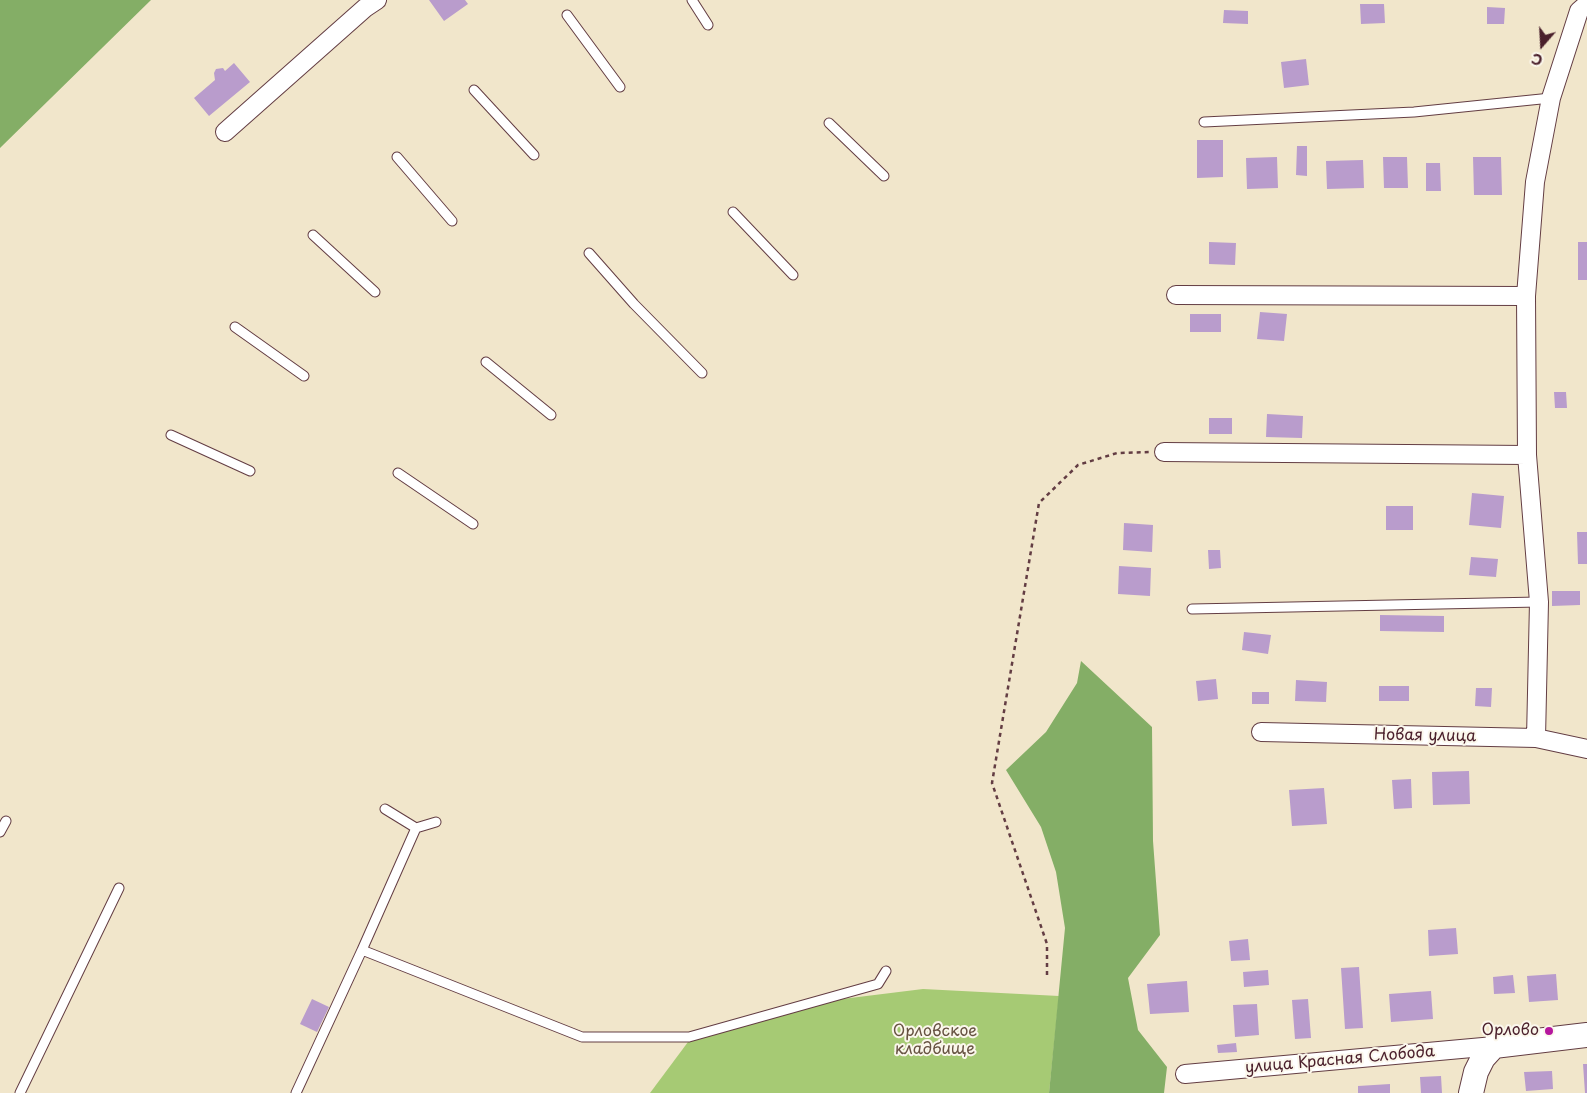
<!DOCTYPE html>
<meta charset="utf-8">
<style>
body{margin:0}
#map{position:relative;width:1587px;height:1093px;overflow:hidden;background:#f1e6cb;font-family:"Playpen Sans",sans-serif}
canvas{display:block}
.north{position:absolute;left:1517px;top:20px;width:50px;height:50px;-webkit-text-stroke:4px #fbf7ec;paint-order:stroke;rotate:199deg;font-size:14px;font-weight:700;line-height:20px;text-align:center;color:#4a1f2b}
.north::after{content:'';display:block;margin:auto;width:18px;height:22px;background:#4a1f2b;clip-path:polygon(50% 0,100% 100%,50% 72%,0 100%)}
</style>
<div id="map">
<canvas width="1587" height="1093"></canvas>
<div class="north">С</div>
</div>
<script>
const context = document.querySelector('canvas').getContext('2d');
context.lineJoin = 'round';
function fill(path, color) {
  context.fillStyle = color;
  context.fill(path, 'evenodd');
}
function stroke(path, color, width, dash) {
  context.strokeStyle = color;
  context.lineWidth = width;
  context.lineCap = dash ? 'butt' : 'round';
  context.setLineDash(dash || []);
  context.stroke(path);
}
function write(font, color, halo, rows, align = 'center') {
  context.font = font + ' "Playpen Sans",sans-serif';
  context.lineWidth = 4;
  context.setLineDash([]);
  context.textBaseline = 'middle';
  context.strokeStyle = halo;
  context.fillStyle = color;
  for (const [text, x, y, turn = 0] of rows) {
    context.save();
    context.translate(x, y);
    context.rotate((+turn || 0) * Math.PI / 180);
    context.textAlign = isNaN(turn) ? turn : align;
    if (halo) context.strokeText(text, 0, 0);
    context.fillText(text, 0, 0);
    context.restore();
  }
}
fill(new Path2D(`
 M923 989 1059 996 1049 1093H650L688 1042 826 1001Z`), '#a6ca74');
fill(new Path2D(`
 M0 0H151L0 148Z
 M1081 661 1152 727 1153 841 1160 935 1128 978 1138 1030 1167 1067 1164 1093H1049L1065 928 1056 872 1041 827 1006 770 1046 732 1077 683Z`), '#84ae66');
fill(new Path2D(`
 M429 0H465L468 4 444 21Z
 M1360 4H1384L1385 23 1361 24Z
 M1487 7 1505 8 1504 24H1487Z
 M1224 10 1248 11V24L1223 23Z
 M1306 59 1309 85 1284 88 1281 62Z
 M234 63 250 82 209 116 194 98 215 80 214 73 216 69 223 68 225 71Z
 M1197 140H1223V177L1197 178Z
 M1297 146H1307V176L1296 175Z
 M1277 157 1278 188 1247 189 1246 158Z
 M1383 157H1407L1408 188H1384Z
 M1473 157H1501L1502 195H1474Z
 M1363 160 1364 188 1327 189 1326 161Z
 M1426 163H1440L1441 191H1426Z
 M1209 242 1236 243 1235 265 1209 264Z
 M1578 242H1587V280H1578Z
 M1260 312 1287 314 1284 341 1257 339Z
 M1190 314H1221V332H1190Z
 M1554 392H1566L1567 408H1555Z
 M1267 414 1303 416 1302 438 1266 437Z
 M1209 418H1232V434H1209Z
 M1472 493 1504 496 1501 528 1469 525Z
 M1386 506H1413V530H1386Z
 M1124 523 1153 525 1152 552 1123 550Z
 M1577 532H1587V564H1578Z
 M1208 550H1220L1221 568 1209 569Z
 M1471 557 1498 559 1496 577 1469 575Z
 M1119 566 1151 568 1150 596 1118 594Z
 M1552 591H1580V605L1552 606Z
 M1380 615 1444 616V632L1380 631Z
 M1244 632 1271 635 1268 654 1242 650Z
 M1216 679 1218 699 1198 701 1196 681Z
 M1296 680 1327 682 1326 702 1295 701Z
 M1379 686H1409V701H1379Z
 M1476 688H1492L1491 707 1475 706Z
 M1252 692H1269V704H1252Z
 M1469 771 1470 804 1433 805 1432 772Z
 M1411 779 1412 808 1394 809 1392 780Z
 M1324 788 1327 824 1292 826 1289 790Z
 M1456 928 1458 954 1429 956 1428 930Z
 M1248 939 1250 960 1231 961 1229 941Z
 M1359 967 1363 1028 1345 1029 1341 968Z
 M1268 970 1269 985 1244 987 1243 972Z
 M1556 974 1558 1000 1529 1002 1527 976Z
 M1513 975 1515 993 1494 994 1493 977Z
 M1187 981 1189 1012 1150 1014 1147 984Z
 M1431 991 1433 1019 1391 1022 1389 994Z
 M312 999 329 1007 317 1032 300 1024Z
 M1308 999 1311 1038 1295 1039 1292 1000Z
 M1257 1004 1259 1035 1235 1037 1233 1005Z
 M1236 1043 1237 1052 1218 1053 1217 1045Z
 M1583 1064H1587V1093H1585Z
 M1552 1071 1553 1089 1526 1091 1524 1072Z
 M1441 1076 1442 1093H1421L1420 1077Z
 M1390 1084V1093H1358V1086Z`), '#b99ccc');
const service = new Path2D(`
 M692 0 708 25
 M567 15 620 87
 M474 90 534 155
 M1204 122 1414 112 1551 98
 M829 123 884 176
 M397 157 452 221
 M733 212 793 275
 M313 235 375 292
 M589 253 634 304 702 373
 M235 327 304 376
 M486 362 551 415
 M171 435 250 471
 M398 473 473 524
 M1192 609 1539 602
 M385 809 416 828 436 822
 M0 832 6 821
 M362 950 416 828
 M20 1093 119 888
 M296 1093 362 950 582 1037H689L878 984 886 971`);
const minor = new Path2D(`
 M225 132 365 8 377 0
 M1176 295 1526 296
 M1164 452 1527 455
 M1261 732 1536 738 1587 749
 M1536 738 1539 602 1527 455 1526 296 1535 182 1551 98 1579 11 1587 4
 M1185 1074 1494 1046`);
const secondary = new Path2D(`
 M1471 1093 1476 1072 1483 1058 1494 1046 1587 1035`);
stroke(service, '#633d43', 11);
stroke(minor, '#633d43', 20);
stroke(secondary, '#633d43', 26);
stroke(new Path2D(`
 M1047 975V944L992 783 1039 503 1078 465 1117 453 1150 452`), '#633d43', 2.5, [4, 4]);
stroke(service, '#fff', 9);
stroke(minor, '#fff', 18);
stroke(secondary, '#fff', 24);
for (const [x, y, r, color] of [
 [1549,1031,5,"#b5179e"]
]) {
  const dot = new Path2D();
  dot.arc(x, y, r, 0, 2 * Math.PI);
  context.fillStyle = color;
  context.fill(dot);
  stroke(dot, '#fbf7ec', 2);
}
write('16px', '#4a1f2b', '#fbf7ec', [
 ["Новая улица",1425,736,1],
 ["улица Красная Слобода",1340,1060,-5]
]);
write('16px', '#4a1f2b', '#fbf7ec', [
 ["Орлово",1539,1031]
], 'right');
write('16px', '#665241', '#fbf7ec', [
 ["Орловское",935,1032],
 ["кладбище",935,1050]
]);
</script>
